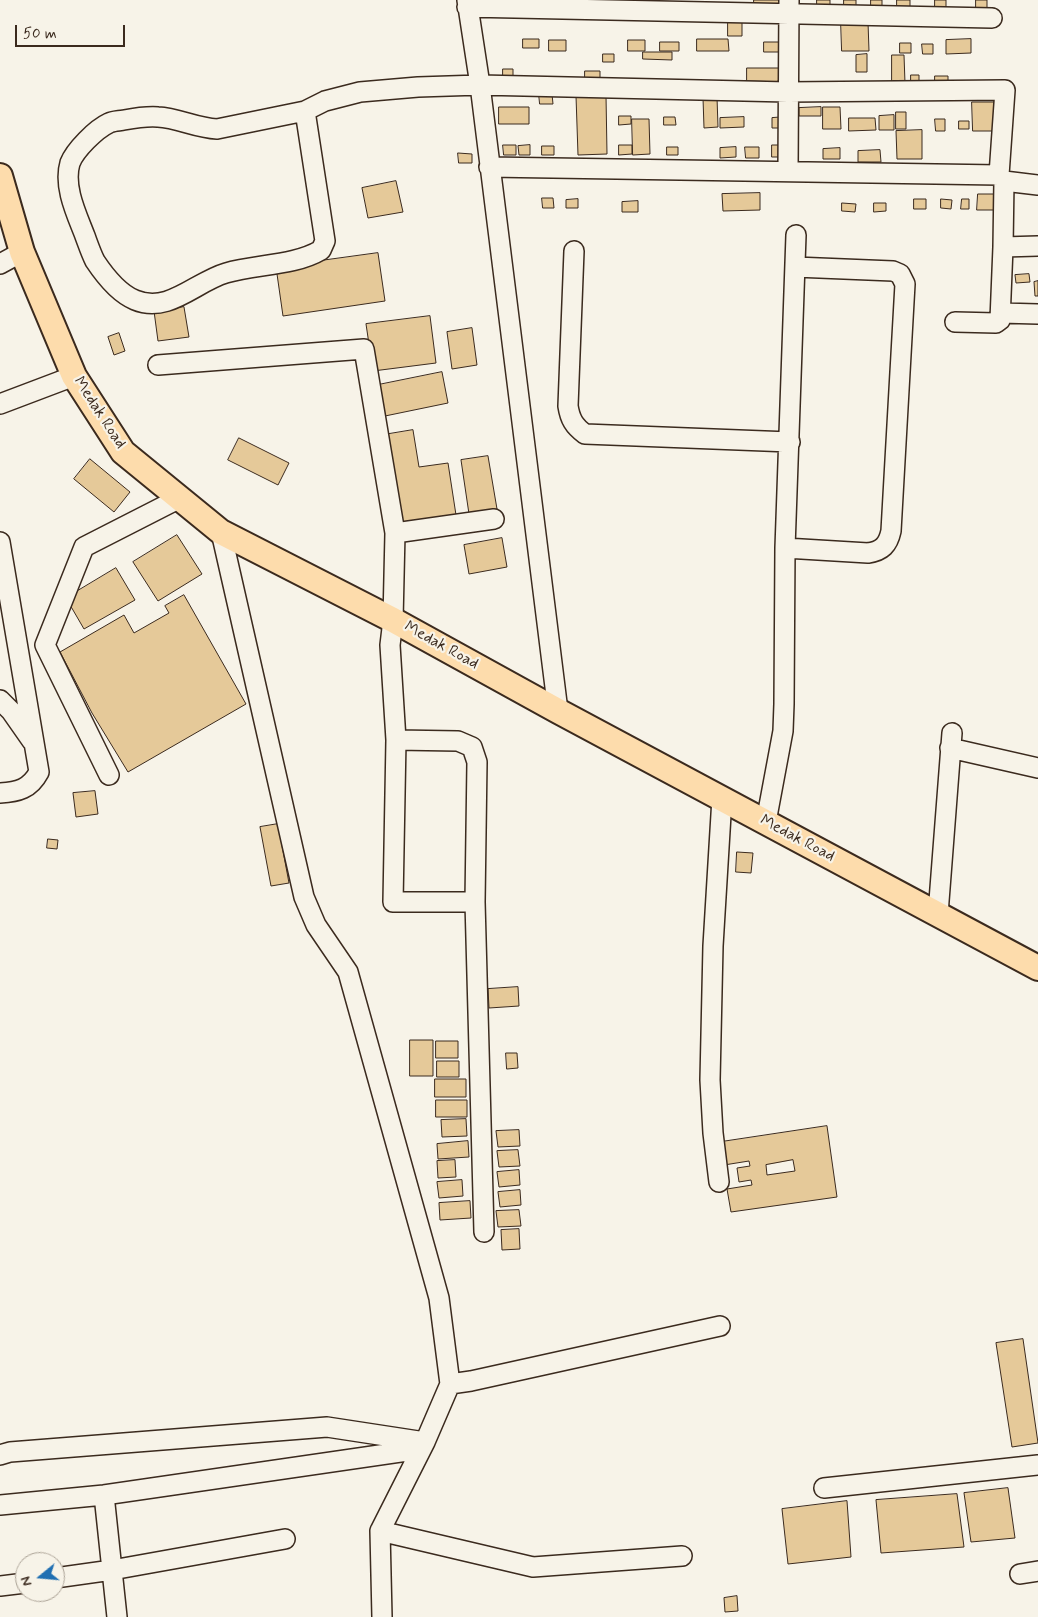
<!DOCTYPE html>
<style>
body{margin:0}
#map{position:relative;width:1038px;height:1617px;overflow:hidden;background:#f7f3e8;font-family:Mynerve,sans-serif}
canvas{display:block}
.north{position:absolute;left:15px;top:1552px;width:50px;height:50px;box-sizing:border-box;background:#f7f3e8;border:1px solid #aca397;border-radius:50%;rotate:253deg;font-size:14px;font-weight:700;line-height:20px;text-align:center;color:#3b2a1e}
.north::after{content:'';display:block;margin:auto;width:18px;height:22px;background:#1f6fb2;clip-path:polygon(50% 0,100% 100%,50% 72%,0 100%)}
.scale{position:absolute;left:15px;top:25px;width:110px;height:22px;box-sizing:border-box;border:2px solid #3b2a1e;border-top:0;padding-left:6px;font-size:15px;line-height:18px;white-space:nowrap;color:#3b2a1e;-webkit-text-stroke:4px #f7f3e8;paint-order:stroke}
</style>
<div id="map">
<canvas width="1038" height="1617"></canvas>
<div class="north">N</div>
<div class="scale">50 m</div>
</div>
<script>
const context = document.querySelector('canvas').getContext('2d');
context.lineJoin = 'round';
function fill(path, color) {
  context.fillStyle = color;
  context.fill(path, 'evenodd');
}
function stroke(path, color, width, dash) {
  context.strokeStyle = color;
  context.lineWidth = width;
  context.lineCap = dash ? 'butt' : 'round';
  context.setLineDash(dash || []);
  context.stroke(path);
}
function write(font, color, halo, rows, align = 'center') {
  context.font = font + ' Mynerve,sans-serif';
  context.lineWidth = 4.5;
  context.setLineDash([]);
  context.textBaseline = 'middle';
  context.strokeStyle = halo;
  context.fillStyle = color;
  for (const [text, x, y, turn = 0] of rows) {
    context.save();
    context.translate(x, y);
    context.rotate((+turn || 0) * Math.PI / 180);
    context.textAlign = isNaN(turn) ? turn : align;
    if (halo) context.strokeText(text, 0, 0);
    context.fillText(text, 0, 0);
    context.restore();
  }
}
const building = new Path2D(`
 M754 0H785V6H754Z
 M817 0H830V9H817Z
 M844 0H856V10H844Z
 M871 0H882V9H871Z
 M897 0H910V9H897Z
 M935 0H946V8H935Z
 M976 0H987V8L976 9Z
 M728 22H742V36H728Z
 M841 22H868L869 51H842Z
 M523 39H539V48H523Z
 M697 39H728L729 51H697Z
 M971 39V53L946 54V40Z
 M549 40H566V51H549Z
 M628 40H645V51H628Z
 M660 42H679V51H660Z
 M764 42H784V52H764Z
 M900 43H911V53H900Z
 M922 44H933V54H923Z
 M643 52H672V60L643 59Z
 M603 54H614V62H603Z
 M867 54V72H856V55Z
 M892 55H904L905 83H892Z
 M747 68H785V82L747 81Z
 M503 69H513V78H503Z
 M585 71H600V81H585Z
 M911 75H919V85H911Z
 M935 76H948V85H935Z
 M539 94H552L553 104H540Z
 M606 95 607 154 578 155 576 96Z
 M717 97 718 127 704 128 703 98Z
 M972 102H999L1000 131H973Z
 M499 107H529V124H499Z
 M821 107V116H799V108Z
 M823 107H840L841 129H823Z
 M896 112H906V129H896Z
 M894 115V130H879V116Z
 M619 116H631V124L619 125Z
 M664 117H675L676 125H664Z
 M744 117V127L720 128V118Z
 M786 117 787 128H772V118Z
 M849 118H875L876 130 849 131Z
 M632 119H649L650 154 633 155Z
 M935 119H945V131H936Z
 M959 121H969V129H959Z
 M922 130V159H897L896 131Z
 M503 145H516V155H504Z
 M530 145V155H519L518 146Z
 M619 145H632V154L619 155Z
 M772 145H785V157H772Z
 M542 146H554V155H542Z
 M667 147H678V155H667Z
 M736 147V157L720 158V148Z
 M745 147H759V158H746Z
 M840 148V159H823V149Z
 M880 150 881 162H858V151Z
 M458 153 472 154V163H459Z
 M396 181 403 212 368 218 362 188Z
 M760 193V210L723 211 722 194Z
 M978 194H997L996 210H977Z
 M542 198H553L554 208H543Z
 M578 199V208H566V200Z
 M914 199H926V209H914Z
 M941 199 952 200 951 209 941 208Z
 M962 199H969V209H961Z
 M638 201V212H622V202Z
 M842 203 856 204 855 212 842 211Z
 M874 203H886V211L874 212Z
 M378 253 385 301 283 316 276 267Z
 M1029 274 1030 282 1016 283 1015 275Z
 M1038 281V296H1035L1034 282Z
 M184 307 189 337 158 341 154 311Z
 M430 316 436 363 373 371 366 324Z
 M472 328 477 365 452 369 447 332Z
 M119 333 125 351 114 355 108 337Z
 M442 372 448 403 385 416 378 385Z
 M413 430 419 467 448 463 456 515 397 524 383 435Z
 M239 438 289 463 278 485 228 460Z
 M488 456 497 509 469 514 461 460Z
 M90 459 130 492 114 512 74 479Z
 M177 535 202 574 158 601 133 562Z
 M502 538 507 567 469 574 464 545Z
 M116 568 135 600 84 629 66 598Z
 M184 595 246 704 128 772 92 713 60 652 124 615 134 633 169 613 165 606Z
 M95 791 98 814 76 817 73 793Z
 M278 824 289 883 271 886 260 827Z
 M48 839 58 840 57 849 47 848Z
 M737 852 753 853 751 873 736 872Z
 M518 987 519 1006 489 1008 488 989Z
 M410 1040H433V1076H410Z
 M436 1041H458V1058H436Z
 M506 1053H517L518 1068 507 1069Z
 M437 1061H459V1077H437Z
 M435 1079H466V1097H435Z
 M436 1100H467V1117H436Z
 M466 1119 467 1136 442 1137 441 1120Z
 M827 1126 837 1197 731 1212 727 1189 752 1185 751 1180 739 1182 737 1168 750 1166 749 1161 724 1165 721 1142ZM793 1160 795 1171 767 1175 766 1165Z
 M519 1130 520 1146 498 1147 496 1131Z
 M468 1141 469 1157 438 1159 437 1144Z
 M518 1150 520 1166 499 1167 497 1151Z
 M455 1160 456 1177 438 1178 437 1161Z
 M519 1170 520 1185 499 1187 497 1172Z
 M462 1180 463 1196 439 1198 437 1182Z
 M520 1190 521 1205 500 1207 498 1192Z
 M470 1201 471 1218 440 1220 439 1203Z
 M519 1210 521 1226 498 1227 496 1211Z
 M519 1229 520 1249 502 1250 501 1230Z
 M1023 1339 1038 1443 1012 1447 996 1343Z
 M1008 1488 1015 1538 971 1542 964 1493Z
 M957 1494 964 1547 881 1553 876 1500Z
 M847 1501 851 1557 788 1564 782 1509Z
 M737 1596 738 1611 725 1612 724 1598Z`);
fill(building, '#e5c999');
stroke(building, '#3b2a1e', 1);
const minor = new Path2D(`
 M467 0 480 85 558 711
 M467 7 992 18
 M305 111 217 129C196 128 178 118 158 117 146 116 135 118 124 120 119 121 113 121 109 123 96 129 75 150 70 163 63 187 77 215 85 236 88 244 91 253 95 261 105 276 118 293 135 300 169 314 195 282 226 273 256 264 294 266 321 250L325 241 305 111 325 101 360 92 418 87 480 85 788 92 1005 90 999 175
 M489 167 999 175 1004 181 1003 247 1038 246
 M788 171 789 0
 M1004 181 1038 185
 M574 251 568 406C570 419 574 426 585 434L790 442
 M0 264 22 252
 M1001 313 1038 314
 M955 322 996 323 1000 320 1003 247
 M158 365 364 349 395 533
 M0 404 74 376
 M221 532 304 897 316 925 348 972 439 1298 450 1384 425 1442 380 1531 382 1617
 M0 542 39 772C30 789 18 792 0 793
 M785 548 868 553C882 551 888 545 891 531L905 284 900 274 893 271 795 267
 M0 700 11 711 32 741
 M396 740 393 902H475
 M950 748 1038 768
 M109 775 45 645 84 547 180 498
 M766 822 783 731 784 704 785 548 796 235
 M938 914 952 733
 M719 1182 713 1133 710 1080 713 946 722 798
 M484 1232 475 902 477 762 472 747 458 741 396 740 390 645 393 620 395 533 494 519
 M450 1384 471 1381 720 1326
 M0 1455 10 1452 327 1427 425 1442
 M824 1488 1038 1465
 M104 1495 117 1617
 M0 1505 104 1495 421 1449
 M380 1531 533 1567 682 1556
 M1020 1574 1038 1571
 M55 1578 112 1570 285 1539
 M0 1586 25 1583`);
const major = new Path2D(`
 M0 176 22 252 74 376 123 452 221 532 393 620 558 711 1038 968`);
stroke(minor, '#3b2a1e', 22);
stroke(major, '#3b2a1e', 28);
stroke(minor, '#f7f3e8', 19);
stroke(major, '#fddcac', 24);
write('16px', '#3b2a1e', '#f7f3e8', [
 ["Medak Road",99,413,57],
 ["Medak Road",441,646,29],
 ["Medak Road",797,839,28]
]);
</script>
